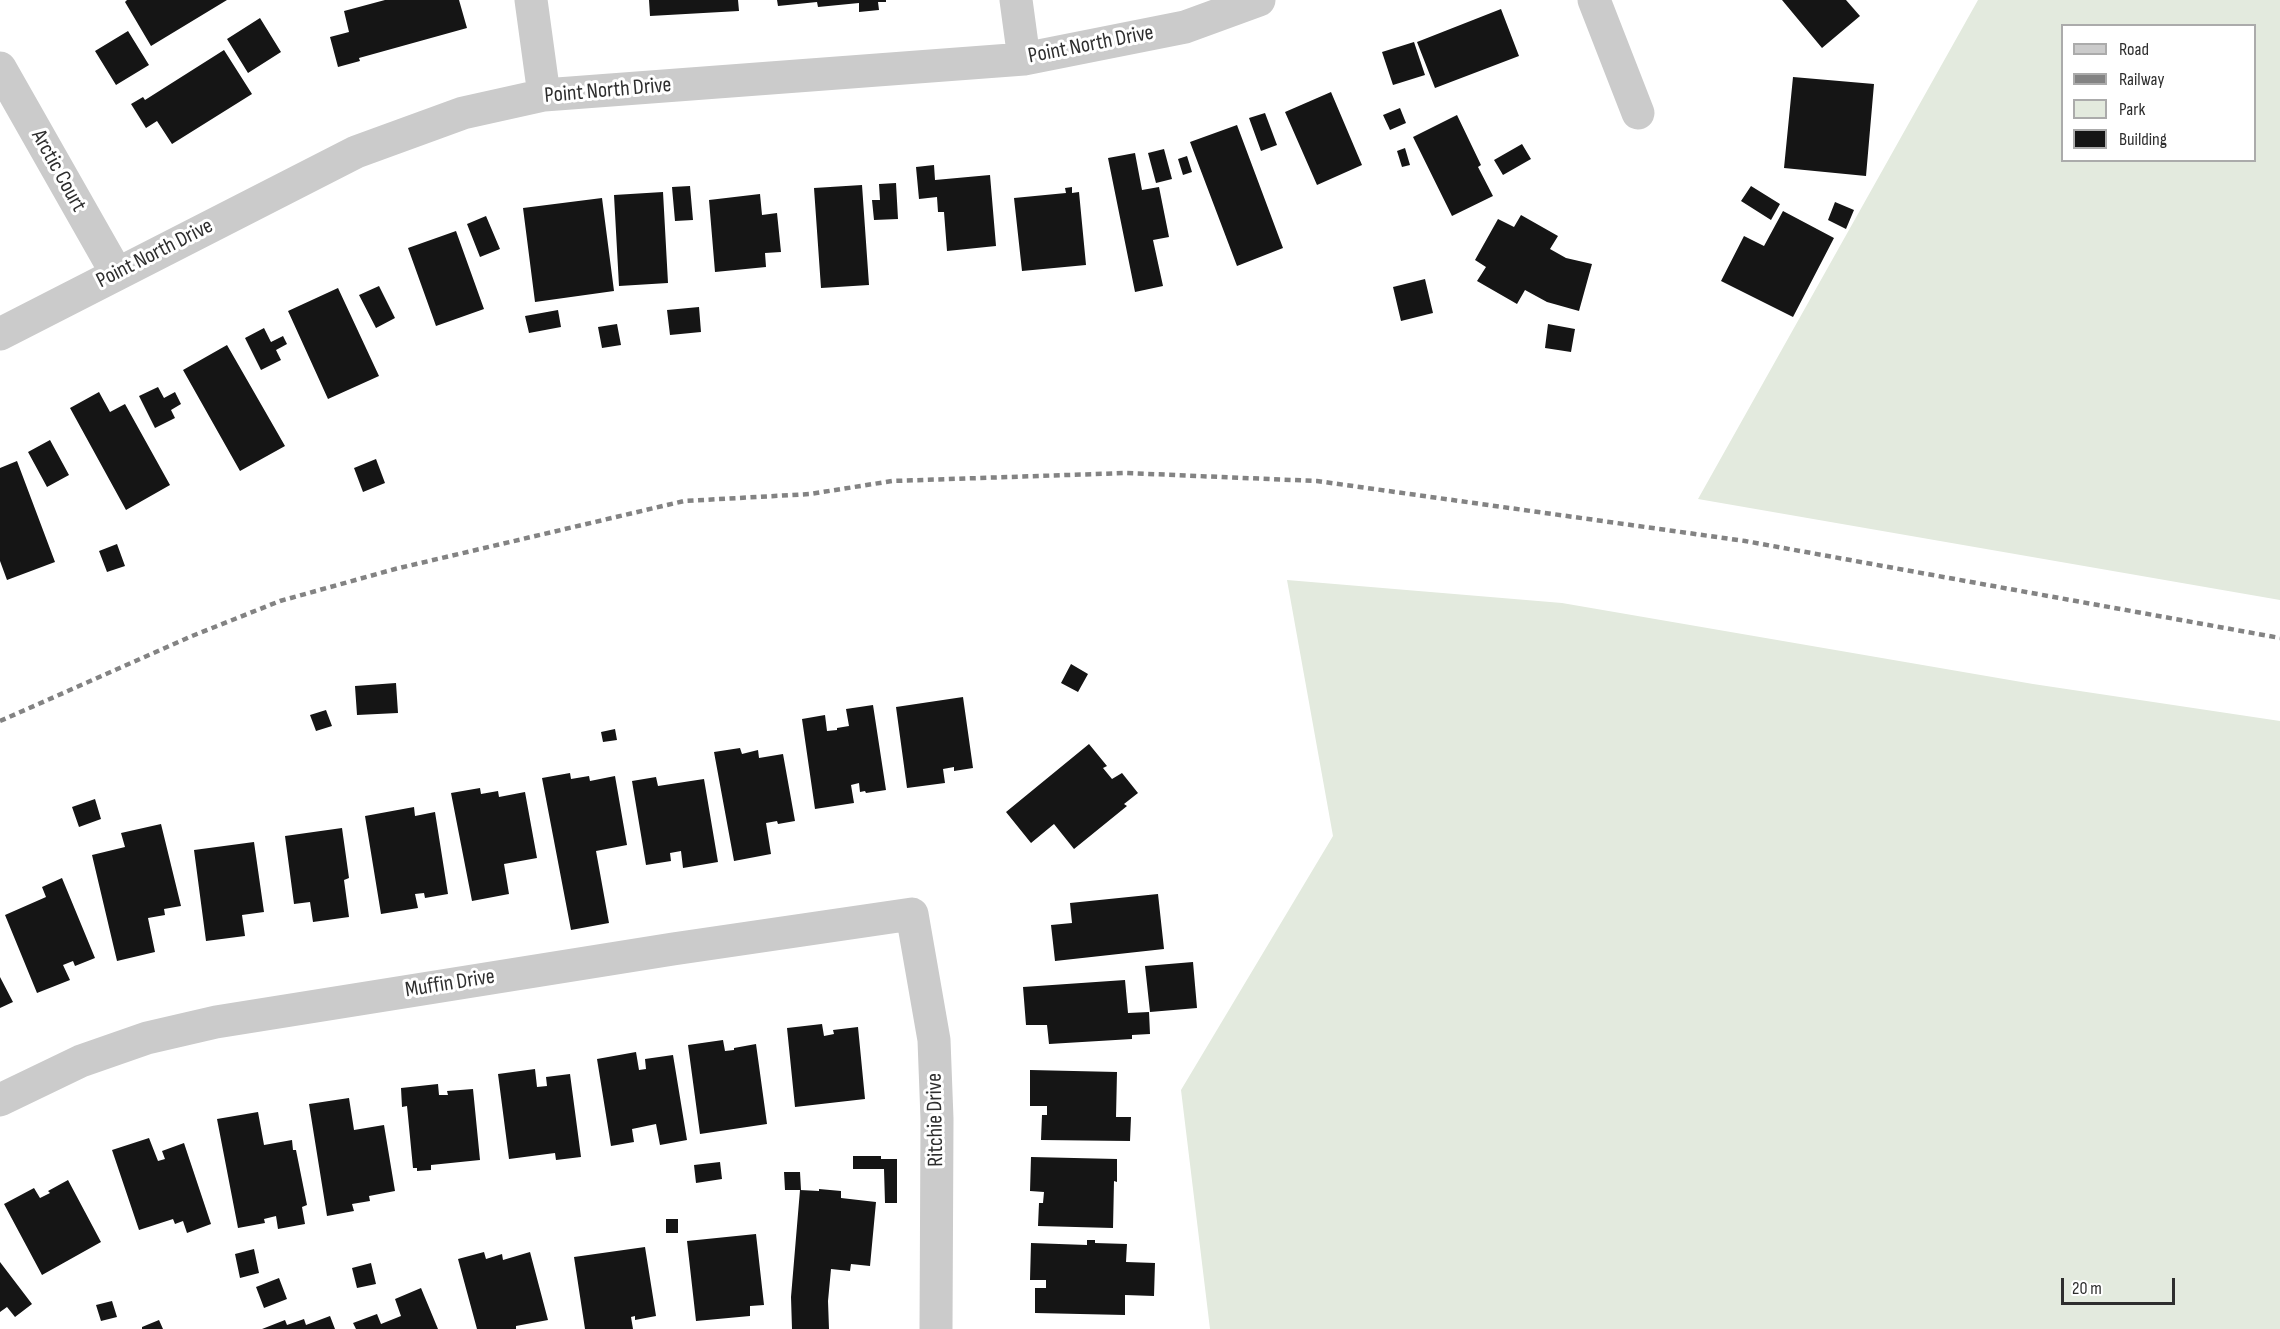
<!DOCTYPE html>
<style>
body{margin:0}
#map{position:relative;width:2280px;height:1329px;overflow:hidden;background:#fff;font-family:"Sofia Sans Condensed",sans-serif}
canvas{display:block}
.legend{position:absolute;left:2061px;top:24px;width:195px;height:138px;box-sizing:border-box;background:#fff;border:2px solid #ababab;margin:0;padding:8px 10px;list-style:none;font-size:18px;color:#2e2e2e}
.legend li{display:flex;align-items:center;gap:12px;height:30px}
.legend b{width:30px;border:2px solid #ababab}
.scale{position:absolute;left:2061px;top:1278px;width:114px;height:27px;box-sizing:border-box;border:3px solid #2e2e2e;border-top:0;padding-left:8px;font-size:18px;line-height:21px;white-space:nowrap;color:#2e2e2e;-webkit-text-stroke:4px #fff;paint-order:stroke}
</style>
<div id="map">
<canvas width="2280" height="1329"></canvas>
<ul class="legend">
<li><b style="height:8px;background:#cbcbcb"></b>Road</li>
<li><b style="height:8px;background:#838383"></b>Railway</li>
<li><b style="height:16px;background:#e3eade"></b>Park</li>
<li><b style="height:16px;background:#151515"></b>Building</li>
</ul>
<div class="scale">20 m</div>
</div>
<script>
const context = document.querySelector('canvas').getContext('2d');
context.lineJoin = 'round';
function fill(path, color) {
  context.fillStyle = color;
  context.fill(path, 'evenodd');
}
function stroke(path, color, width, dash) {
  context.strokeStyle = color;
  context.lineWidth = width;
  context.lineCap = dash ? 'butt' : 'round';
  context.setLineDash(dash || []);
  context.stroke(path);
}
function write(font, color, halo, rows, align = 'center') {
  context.font = font + ' "Sofia Sans Condensed",sans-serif';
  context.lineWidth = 6;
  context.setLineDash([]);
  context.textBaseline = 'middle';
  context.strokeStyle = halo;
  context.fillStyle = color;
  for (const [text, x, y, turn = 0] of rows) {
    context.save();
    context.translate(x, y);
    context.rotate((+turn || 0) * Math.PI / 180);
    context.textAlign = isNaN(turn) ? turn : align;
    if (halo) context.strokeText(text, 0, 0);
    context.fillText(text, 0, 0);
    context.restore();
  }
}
fill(new Path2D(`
 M1978 0H2280V600L1698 499ZM2062 26H2254V160H2062Z
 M1287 580 1562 603 2033 684 2280 721V1329H1210L1181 1090 1333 836Z`), '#e3eade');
fill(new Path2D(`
 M127 0H227L151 46 125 2Z
 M385 0H459L467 28 359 58 360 61 338 67 330 37 349 32 344 11Z
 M649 0H738L739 11 650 16Z
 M777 0H886V2H878L879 10 859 12V3L818 7 817 2 778 6Z
 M1782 0H1846L1860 16 1822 48Z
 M1501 9 1519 56 1435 88 1417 42Z
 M260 18 281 52 248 73 227 39Z
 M128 31 149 65 116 85 95 51Z
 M1414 42 1425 75 1393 85 1382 52Z
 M224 50 252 94 172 144 157 121 146 128 131 104 143 97 145 100Z
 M1793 77 1874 84 1866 176 1784 168Z
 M1331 92 1362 165 1317 185 1285 112Z
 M1400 108 1406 123 1390 130 1383 115Z
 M1265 113 1277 145 1261 151 1249 118Z
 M1457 115 1481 165 1478 167 1493 196 1452 216 1413 137Z
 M1237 125 1283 248 1237 266 1190 142Z
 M1522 144 1531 159 1503 175 1494 160Z
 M1405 148 1410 165 1402 167 1397 151Z
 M1164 149 1172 179 1156 183 1148 153Z
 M1135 153 1142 190 1159 187 1169 237 1153 240 1163 286 1135 292 1108 158Z
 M1187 156 1192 172 1183 175 1178 159Z
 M934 165 935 180 990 175 996 246 947 251 944 212H938L937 197 919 199 916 167Z
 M896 183 898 219 874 220 872 200H880L879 184Z
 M862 185 869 285 821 288 814 188Z
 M690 186 693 220 675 221 672 187Z
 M1751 186 1780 204 1771 220 1741 201Z
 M1072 187V193L1079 192 1086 265 1022 271 1014 198 1066 193 1065 188Z
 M663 192 668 283 619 286 614 195Z
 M760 194 762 215 777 213 781 252 765 253 766 267 715 272 709 200Z
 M602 198 614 291 535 302 523 208Z
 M1835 202 1854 210 1846 229 1828 220Z
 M1783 211 1834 238 1793 317 1721 281 1744 236 1764 246Z
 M1521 215 1558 236 1550 249 1566 258 1592 264 1579 311 1547 302 1525 290 1517 304 1477 281 1486 267 1475 260 1498 219 1514 227Z
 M486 216 500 249 480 257 467 224Z
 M456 231 484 309 436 326 408 248Z
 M1425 279 1433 313 1401 321 1393 287Z
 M379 286 395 318 376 328 359 295Z
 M338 288 379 376 328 399 288 311Z
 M699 307 701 332 670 335 667 310Z
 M558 310 561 327 529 333 525 316Z
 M617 324 621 345 602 348 598 327Z
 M1548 324 1575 329 1571 352 1545 348Z
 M264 328 271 342 283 336 287 344 276 350 281 360 261 370 245 338Z
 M227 345 285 446 240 471 183 370Z
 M158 387 164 398 175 392 181 404 171 410 175 418 155 428 139 396Z
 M99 392 110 412 125 404 170 485 126 510 70 408Z
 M50 440 69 475 47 487 28 452Z
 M376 459 385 483 363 492 354 468Z
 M17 461 55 562 7 580 0 561V468Z
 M117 544 125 566 107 572 99 551Z
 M1071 664 1088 674 1078 692 1061 683Z
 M396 683 398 713 357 715 355 686Z
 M963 697 973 768 954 771V767L943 769 945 783 907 788 896 707Z
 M873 705 886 790 866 793 865 791 860 792 859 783 851 785 854 803 815 809 802 719 825 715 827 731 837 730V728L849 726 846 709Z
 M326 710 332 726 316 731 310 715Z
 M615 729 617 740 603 742 601 732Z
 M1089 744 1107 766 1103 768 1112 779 1122 773 1138 793 1124 804 1127 806 1074 849 1054 824 1031 843 1006 812Z
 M740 748 742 754 758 750 759 758 783 754 795 821 778 824 777 821 766 823 771 854 734 861 714 752Z
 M570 773 571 779 589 776 590 781 615 776 627 845 596 851 609 923 571 930 542 778Z
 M656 777 658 786 704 779 718 862 683 868 681 851 670 853 671 861 646 865 632 781Z
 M480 788 481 794 498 791 499 797 525 792 537 858 504 864 509 894 472 901 451 793Z
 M95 799 101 819 79 827 72 807Z
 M414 807 415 816 435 812 448 894 425 898 424 893 415 894 418 908 381 914 365 816Z
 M161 824 181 906 164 909 165 915 148 918 155 952 117 961 92 855 125 847 121 833Z
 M342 828 349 878 344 880 349 917 313 922 310 902 294 904 285 836Z
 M254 842 264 912 242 915 245 936 206 941 194 850Z
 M62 878 95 958 75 966 73 961 63 965 70 980 37 993 5 915 46 897 42 887Z
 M1158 894 1164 949 1055 961 1051 925 1072 923 1070 903Z
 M1193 962 1197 1008 1150 1012 1145 966Z
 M0 977 13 1002 0 1008Z
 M1125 980 1128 1013 1149 1012 1150 1034 1132 1035V1039L1049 1044 1047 1025H1026L1023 987Z
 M822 1024 824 1036 834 1034 833 1030 858 1027 865 1099 795 1107 787 1028Z
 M723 1040 725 1051 734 1050V1048L756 1044 767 1124 700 1134 688 1045Z
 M636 1052 639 1070 646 1069 645 1059 673 1055 687 1140 660 1145 656 1124 632 1129 634 1142 611 1146 597 1059Z
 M535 1069 537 1087 547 1086 546 1077 570 1074 581 1157 556 1160 555 1153 509 1159 498 1074Z
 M1030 1070 1117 1072 1116 1117H1131L1130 1141 1041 1140 1042 1115H1047V1106H1030Z
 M438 1084 439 1095H448L447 1091 473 1089 480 1160 431 1165V1170L417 1171V1168H413L407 1106 402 1107 401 1088Z
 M349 1098 354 1130 384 1125 395 1191 369 1196 370 1201 352 1204 354 1211 327 1216 309 1104Z
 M258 1112 264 1145 292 1140 293 1150H296L307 1205 302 1207 305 1224 278 1229 276 1216 264 1219 265 1223 238 1228 217 1119Z
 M149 1138 158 1161 165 1159 162 1151 184 1143 211 1224 187 1233 183 1221 175 1224 173 1219 139 1230 112 1150Z
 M853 1156H881V1159H897V1203H885L884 1169H853Z
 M1031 1157 1117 1159V1182L1114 1181 1113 1228 1038 1226 1039 1203H1043L1044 1192 1030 1191Z
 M720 1162 722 1179 696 1183 694 1165Z
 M784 1172H800L801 1190H785Z
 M68 1180 101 1242 42 1275 4 1204 34 1188 40 1198 50 1193 48 1191Z
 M819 1189 841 1191V1198L876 1202 870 1266 851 1264 850 1271 831 1269 828 1301 829 1329H792L791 1297 800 1190 819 1191Z
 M666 1219H678V1233H666Z
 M756 1234 764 1305 750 1306V1316L696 1321 687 1241Z
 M1087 1240H1095V1243L1127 1244 1126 1262 1155 1263 1154 1296 1125 1295V1315L1035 1313V1288H1046V1280H1030L1031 1243 1087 1245Z
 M645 1247 656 1316 635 1320V1316L631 1317 633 1329H585L574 1257Z
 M254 1249 259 1273 240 1278 235 1254Z
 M484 1252 486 1259 502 1254 503 1260 530 1252 548 1320 516 1326V1329H477L458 1259Z
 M0 1262 32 1304 15 1317 7 1307 0 1312Z
 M371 1263 376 1284 357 1288 352 1268Z
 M279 1278 287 1299 264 1308 256 1287Z
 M421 1288 438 1329H356L353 1323 377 1314 381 1324 401 1316 395 1299Z
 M112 1301 117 1317 101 1321 96 1305Z
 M330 1316 335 1329H262L285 1320 287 1325 304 1319 306 1325Z
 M159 1320 163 1329H142V1327Z`), '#151515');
stroke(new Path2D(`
 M531 0 544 95
 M1016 0 1024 59
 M1594 0 1638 113
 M0 68 117 274
 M0 334 356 152 463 113 544 95 1024 59 1185 27 1259 0
 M0 1100 81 1061 147 1038 216 1022 673 949 912 914 934 1040 937 1119 936 1329`), '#cbcbcb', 33);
stroke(new Path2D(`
 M0 721 192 636 280 601 395 569 684 501 810 494 892 481 1126 473 1317 481 1745 541 2280 638`), '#838383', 4.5, [6, 4.5]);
write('22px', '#2e2e2e', '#fff', [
 ["Point North Drive",1091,45,-11],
 ["Point North Drive",608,91,-5],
 ["Arctic Court",58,171,61],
 ["Point North Drive",155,254,-27],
 ["Muffin Drive",450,984,-9],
 ["Ritchie Drive",936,1120,-91]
]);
</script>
